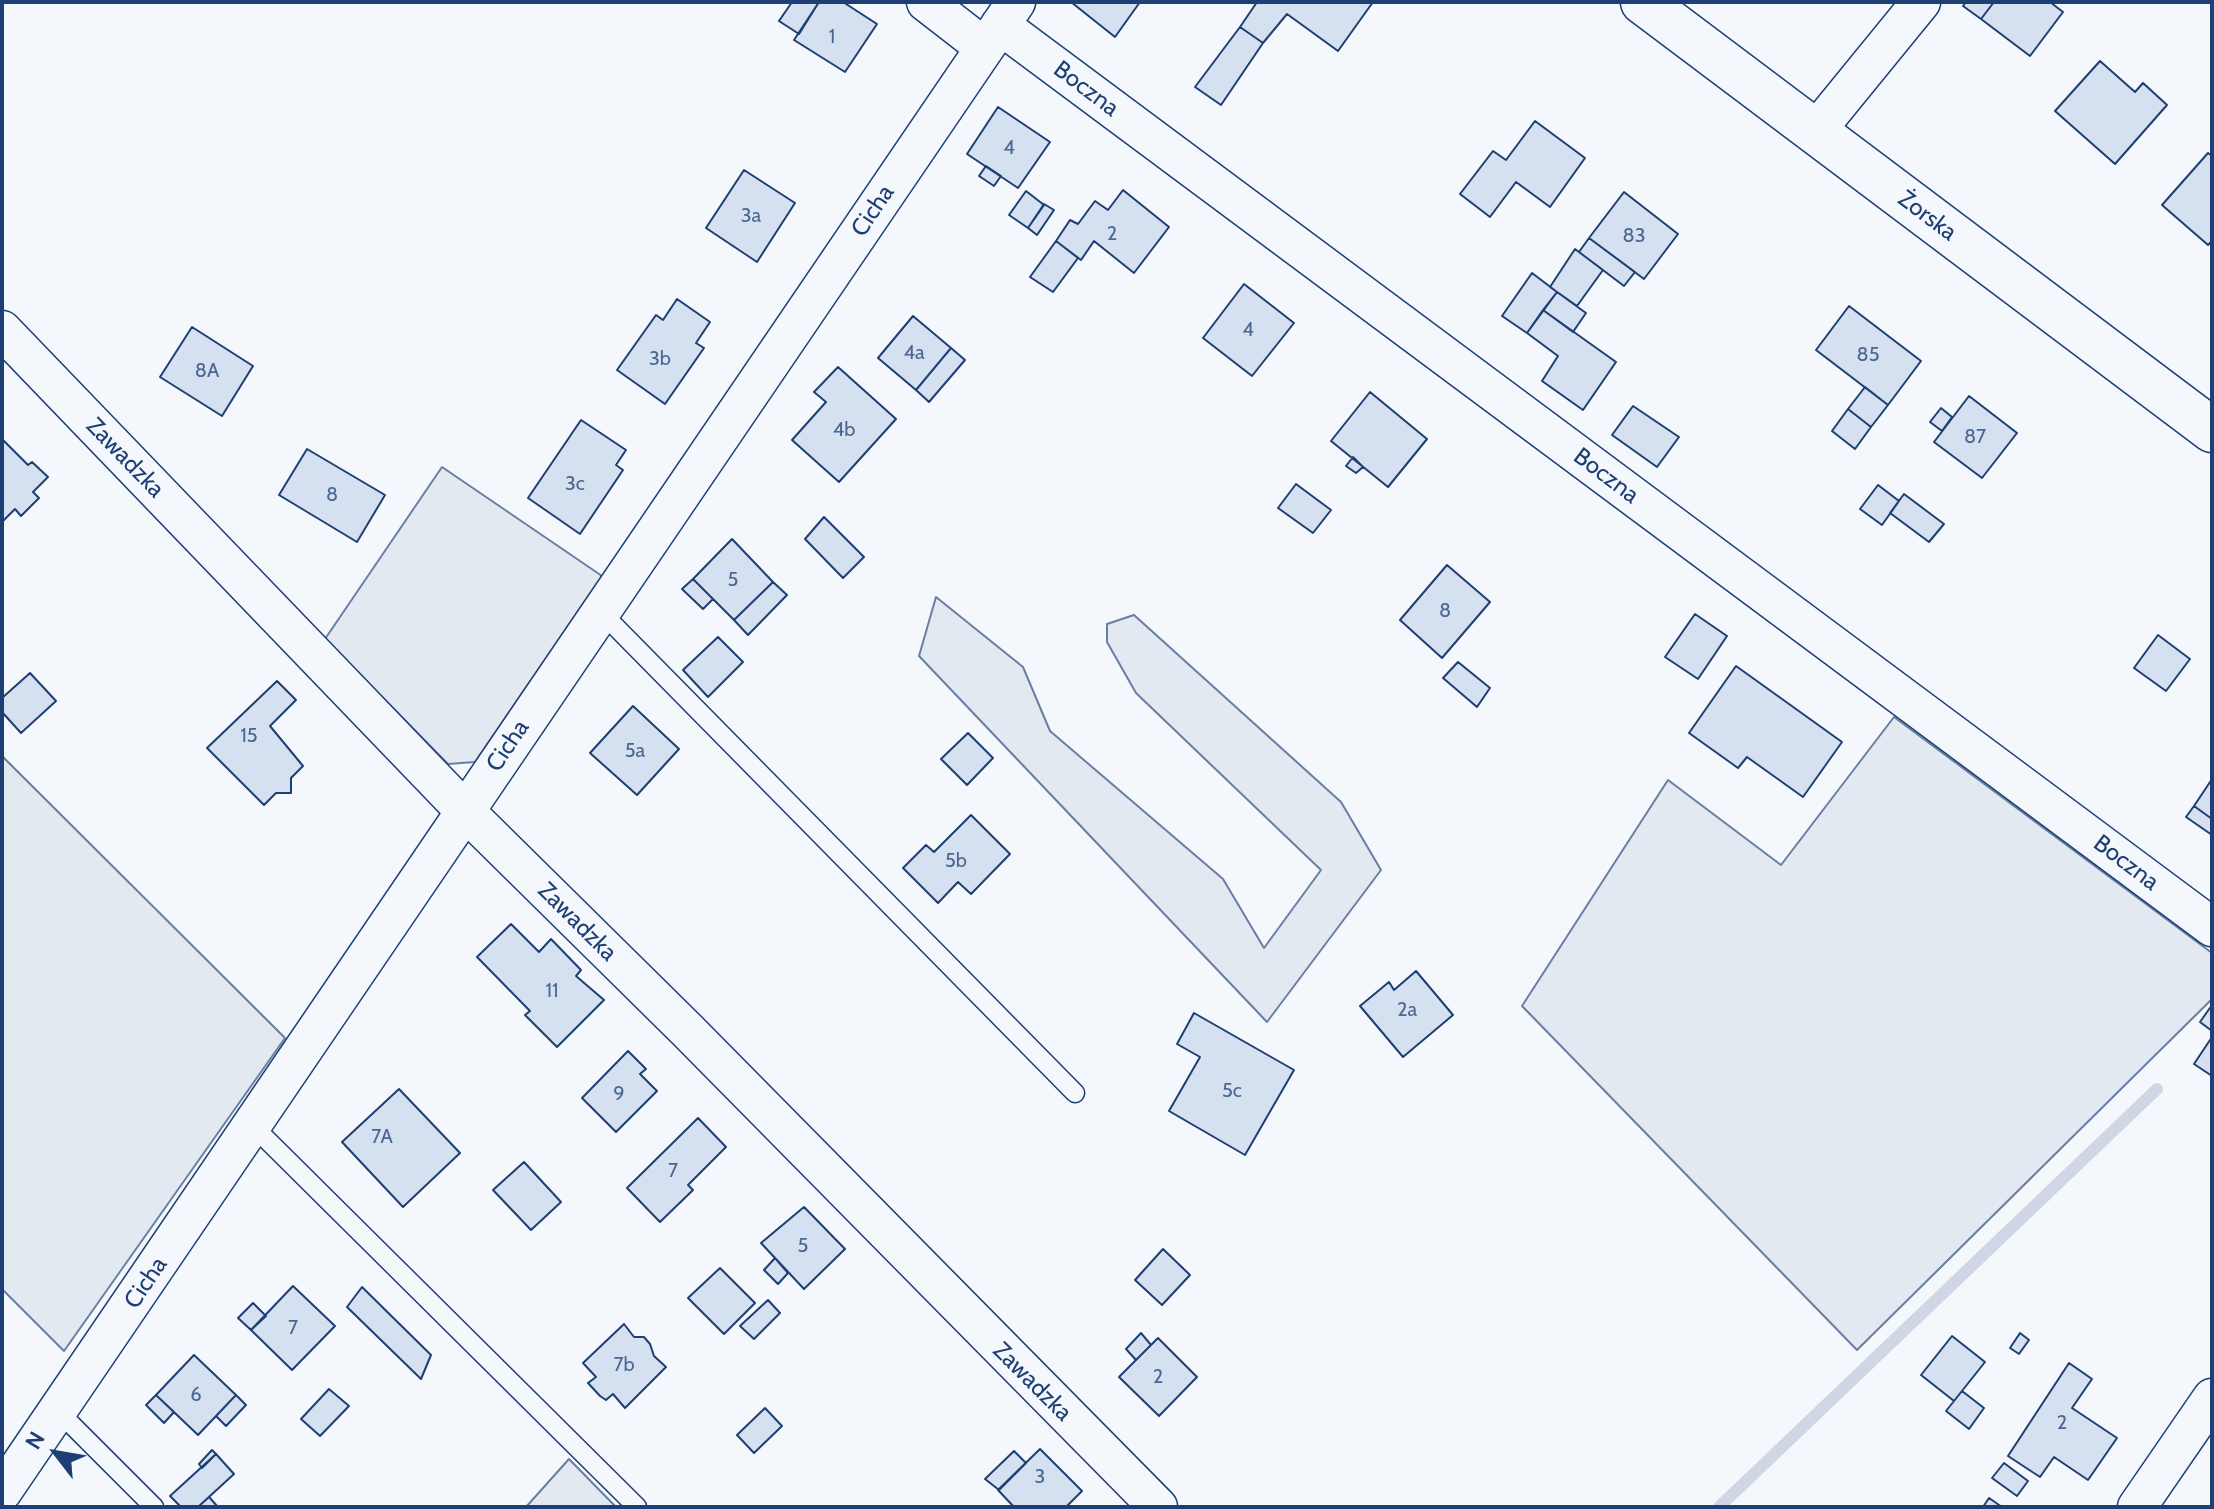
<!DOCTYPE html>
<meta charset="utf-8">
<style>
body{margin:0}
#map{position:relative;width:2214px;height:1509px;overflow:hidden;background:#f4f7fb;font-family:Cabin,sans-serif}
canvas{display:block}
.frame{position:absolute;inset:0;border:4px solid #1d3f73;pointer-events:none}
.north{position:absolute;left:16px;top:1413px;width:80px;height:80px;-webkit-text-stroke:6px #f4f7fb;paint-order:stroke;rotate:301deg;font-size:22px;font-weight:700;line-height:32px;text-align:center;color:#1d3f73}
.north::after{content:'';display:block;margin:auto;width:28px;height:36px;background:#1d3f73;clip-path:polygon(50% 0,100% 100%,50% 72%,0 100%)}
</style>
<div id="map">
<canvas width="2214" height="1509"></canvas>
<div class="frame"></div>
<div class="north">N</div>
</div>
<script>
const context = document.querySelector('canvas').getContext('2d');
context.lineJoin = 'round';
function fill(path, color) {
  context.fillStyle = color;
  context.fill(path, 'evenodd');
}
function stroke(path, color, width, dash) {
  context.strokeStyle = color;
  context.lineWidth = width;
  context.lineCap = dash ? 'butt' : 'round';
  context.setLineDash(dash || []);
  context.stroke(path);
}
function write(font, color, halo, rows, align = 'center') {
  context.font = font + ' Cabin,sans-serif';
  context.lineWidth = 6;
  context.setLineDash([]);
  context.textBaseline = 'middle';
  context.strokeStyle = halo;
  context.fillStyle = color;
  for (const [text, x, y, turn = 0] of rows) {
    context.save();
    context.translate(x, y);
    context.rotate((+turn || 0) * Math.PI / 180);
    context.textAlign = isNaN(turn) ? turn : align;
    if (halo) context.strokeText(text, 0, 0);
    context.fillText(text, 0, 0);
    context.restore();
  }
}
const green = new Path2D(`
 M442 467 602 576 475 762 448 764 325 639Z
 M936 597 1023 667 1050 731 1223 879 1264 948 1321 870 1136 693 1107 642V624L1134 615 1341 802 1381 870 1267 1022 919 656Z
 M1894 717 2212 953V999L1857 1350 1522 1006 1668 780 1781 865Z
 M2 756 285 1038 64 1351 2 1289Z
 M569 1459 616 1507H526Z`);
fill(green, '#e3e9f0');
stroke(green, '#687fa3', 2);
stroke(new Path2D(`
 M1719 1507 2157 1089`), '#cfd7e4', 12);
const building = new Path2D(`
 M792 2H819L799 34 779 21Z
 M819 2H843L877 24 845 72 794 40Z
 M1071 2H1140L1115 37Z
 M1257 2H1373L1338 51 1287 14 1263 43 1240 27Z
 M1966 2H1994L1981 19 1963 6Z
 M1994 2H2050L2063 12 2030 56 1981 19Z
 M1240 27 1263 43 1221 105 1195 87Z
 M2100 61 2135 92 2143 83 2167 105 2115 164 2055 111Z
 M998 107 1050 142 1018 188 967 154Z
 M1535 121 1585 158 1550 207 1516 182 1490 217 1460 194 1493 151 1506 160Z
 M2208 153 2212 156V241L2208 245 2162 205Z
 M986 166 1001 176 994 186 979 176Z
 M744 170 795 203 757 262 706 228Z
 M1123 190 1169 227 1134 273 1094 241 1081 260 1056 241 1070 220 1078 224 1095 201 1108 210Z
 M1026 191 1044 205 1028 228 1009 215Z
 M1624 192 1678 234 1644 279 1589 238Z
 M1044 204 1054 210 1037 235 1028 228Z
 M1589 238 1635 272 1624 286 1579 252Z
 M1056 241 1078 258 1053 292 1030 277Z
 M1575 249 1603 270 1577 306 1550 287Z
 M1532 273 1557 292 1527 333 1502 316Z
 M1244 284 1294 323 1252 376 1203 338Z
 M1557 292 1586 313 1573 332 1543 310Z
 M677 299 710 322 696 343 704 348 665 404 617 370 656 315 663 320Z
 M1849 306 1921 361 1888 405 1816 350Z
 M1543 310 1616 362 1583 410 1542 381 1558 356 1527 333Z
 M913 316 951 348 916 390 878 358Z
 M192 327 253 366 222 416 160 377Z
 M951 348 965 360 929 402 916 390Z
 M838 367 896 419 839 482 792 440 826 402 814 392Z
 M1865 387 1888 405 1871 427 1848 409Z
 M1370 392 1427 439 1388 487 1331 441Z
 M1969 396 2017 433 1982 478 1934 442Z
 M1633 406 1679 437 1657 467 1612 435Z
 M1941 408 1952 417 1942 431 1930 422Z
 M1848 409 1871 427 1855 449 1832 431Z
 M581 420 626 450 616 465 623 470 580 534 528 498Z
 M2 439 28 465 32 462 48 477 33 492 39 498 21 516 15 509 2 522Z
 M307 449 385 495 357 542 279 495Z
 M1353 457 1363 467 1356 473 1346 466Z
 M1296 484 1331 510 1313 533 1278 508Z
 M1878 485 1899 501 1882 525 1860 509Z
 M1904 494 1944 524 1929 542 1890 513Z
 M824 517 864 557 843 578 805 539Z
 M732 539 773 582 734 620 693 579Z
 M1447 565 1490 602 1442 658 1400 620Z
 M693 579 713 599 703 609 682 589Z
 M773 582 787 595 748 635 734 620Z
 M1695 614 1727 636 1698 679 1665 657Z
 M2158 635 2190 659 2166 691 2134 668Z
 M718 637 743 662 708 697 683 670Z
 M1458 662 1490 688 1477 707 1443 678Z
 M1736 666 1842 742 1803 797 1747 757 1738 768 1689 733Z
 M30 673 56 701 21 733 2 712V698Z
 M277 681 296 700 270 726 303 766 291 778V793H276L264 805 207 748Z
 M633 706 679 749 637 795 590 753Z
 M968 733 993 758 967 785 941 759Z
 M2212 779V819L2194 806Z
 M2194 806 2212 819V835L2186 817Z
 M971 815 1010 854 971 894 958 882 938 903 903 868 926 845 934 852Z
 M511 924 539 952 551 939 581 970 576 976 604 1000 557 1047 525 1015 530 1011 477 957Z
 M1416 971 1453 1015 1403 1057 1360 1006 1389 982 1394 990Z
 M2212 1005V1031L2200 1022Z
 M1194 1013 1294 1070 1245 1155 1169 1111 1200 1057 1177 1044Z
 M2212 1037V1076L2194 1064Z
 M628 1051 646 1069 640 1074 657 1091 616 1132 582 1098Z
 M399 1089 460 1153 403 1207 342 1142Z
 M698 1118 726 1147 688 1185 693 1190 660 1222 627 1188Z
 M524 1162 561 1202 531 1230 493 1190Z
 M804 1207 845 1249 804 1289 761 1243Z
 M1163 1249 1190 1275 1162 1305 1135 1280Z
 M775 1258 788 1273 778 1284 764 1270Z
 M720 1268 755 1303 724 1334 688 1298Z
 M293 1286 335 1326 292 1370 251 1330Z
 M362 1287 431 1355 421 1379 347 1307Z
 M768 1300 780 1313 754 1339 740 1326Z
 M253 1303 266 1316 251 1330 238 1318Z
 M624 1324 634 1337H644L650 1344 654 1356 666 1367 625 1408 613 1394 606 1400 600 1396 588 1383 596 1377 583 1363Z
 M1141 1333 1151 1345 1136 1360 1126 1349Z
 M2020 1333 2029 1340 2019 1354 2010 1348Z
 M1952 1336 1985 1362 1954 1401 1921 1375Z
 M1158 1338 1197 1377 1159 1416 1119 1377Z
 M194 1355 236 1395 198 1435 156 1395Z
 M2069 1363 2092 1379 2072 1408 2117 1438 2088 1480 2054 1457 2040 1477 2008 1456Z
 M329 1389 349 1406 320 1436 301 1419Z
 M1962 1391 1984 1408 1969 1429 1946 1411Z
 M156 1395 174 1412 164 1423 146 1405Z
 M236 1395 246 1405 226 1426 216 1416Z
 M765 1408 782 1426 754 1453 737 1435Z
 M1040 1449 1082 1491 1066 1507H1014L998 1490Z
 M212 1450 216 1454 202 1468 199 1464Z
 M1014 1451 1026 1463 999 1490 985 1479Z
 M216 1454 234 1474 198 1507H181L170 1496Z
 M2004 1463 2028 1481 2017 1496 1992 1478Z
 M209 1497 218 1507H198Z
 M1989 1498 2002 1507H1983Z`);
fill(building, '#d5e0f0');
stroke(building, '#1d3f73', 2);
const lane = new Path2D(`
 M600 611 1075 1093
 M252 1125 637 1507
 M58 1411 154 1507`);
const street = new Path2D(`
 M926 2 984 47
 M1000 25 2212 927
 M1815 132 1921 2
 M2 330 464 810 688 1031 1158 1507
 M2 1492 1016 2
 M2137 1507 2212 1398`);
const secondary = new Path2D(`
 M1643 2 2212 430`);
stroke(lane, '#1d3f73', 21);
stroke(street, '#1d3f73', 41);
stroke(secondary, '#1d3f73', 47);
stroke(lane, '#f4f7fb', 18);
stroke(street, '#f4f7fb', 38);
stroke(secondary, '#f4f7fb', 44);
write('20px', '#4b6792', null, [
 ["1",832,37],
 ["4",1009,148],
 ["3a",751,216],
 ["2",1112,234],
 ["83",1634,236],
 ["4",1248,330],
 ["4a",914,353],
 ["85",1868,355],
 ["3b",660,359],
 ["8A",207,371],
 ["4b",844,430],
 ["87",1975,437],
 ["3c",575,484],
 ["8",332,495],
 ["5",733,580],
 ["8",1445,611],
 ["15",249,736],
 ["5a",635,751],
 ["5b",956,861],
 ["11",552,991],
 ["2a",1407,1010],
 ["5c",1232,1091],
 ["9",619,1094],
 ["7A",382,1137],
 ["7",673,1171],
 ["5",803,1246],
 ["7",293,1328],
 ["7b",624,1365],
 ["2",1158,1377],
 ["6",196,1395],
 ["2",2062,1423],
 ["3",1040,1477]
]);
write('24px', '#1d3f73', '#f4f7fb', [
 ["Boczna",1086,89,37],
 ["Cicha",873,211,-56],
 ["Żorska",1927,216,37],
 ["Zawadzka",125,458,46],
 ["Boczna",1606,476,37],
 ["Cicha",508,746,-56],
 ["Boczna",2126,863,37],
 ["Zawadzka",577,922,45],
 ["Cicha",146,1283,-56],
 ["Zawadzka",1032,1382,45]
]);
</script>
